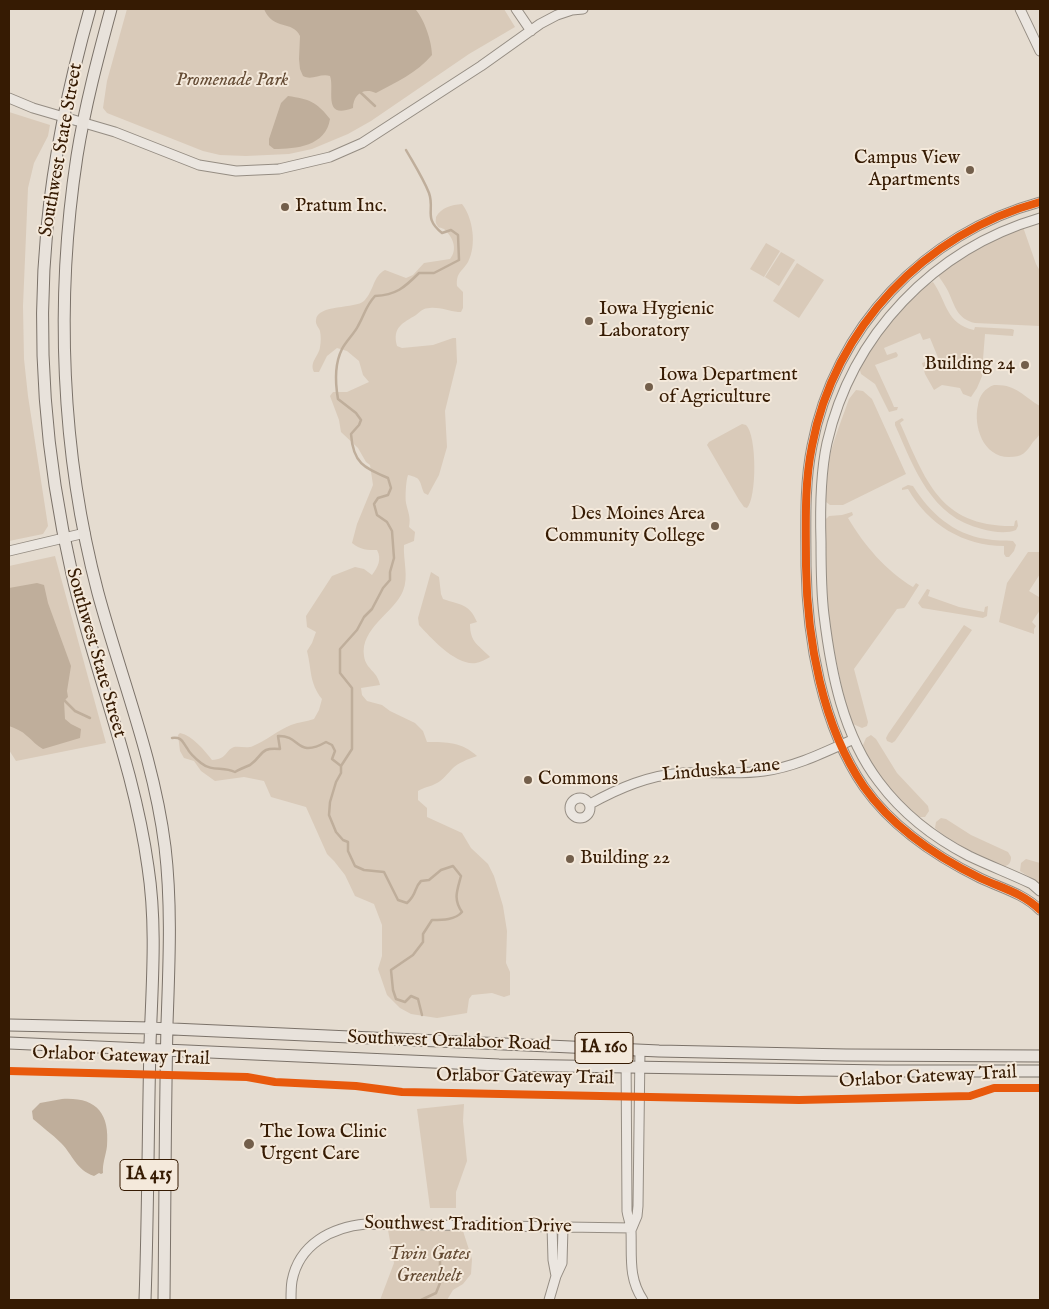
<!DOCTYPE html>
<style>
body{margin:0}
#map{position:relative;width:1049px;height:1309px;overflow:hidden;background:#e5dcd0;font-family:"IM FELL English",serif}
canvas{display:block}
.frame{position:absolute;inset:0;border:10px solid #361b03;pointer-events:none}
</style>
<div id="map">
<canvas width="1049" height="1309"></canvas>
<div class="frame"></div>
</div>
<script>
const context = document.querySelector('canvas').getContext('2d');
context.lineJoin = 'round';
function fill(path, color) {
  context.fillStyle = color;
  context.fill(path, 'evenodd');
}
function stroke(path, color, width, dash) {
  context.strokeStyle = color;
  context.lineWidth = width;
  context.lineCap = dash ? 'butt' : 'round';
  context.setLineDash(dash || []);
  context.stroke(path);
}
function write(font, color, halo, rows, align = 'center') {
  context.font = font + ' "IM FELL English",serif';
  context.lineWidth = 4;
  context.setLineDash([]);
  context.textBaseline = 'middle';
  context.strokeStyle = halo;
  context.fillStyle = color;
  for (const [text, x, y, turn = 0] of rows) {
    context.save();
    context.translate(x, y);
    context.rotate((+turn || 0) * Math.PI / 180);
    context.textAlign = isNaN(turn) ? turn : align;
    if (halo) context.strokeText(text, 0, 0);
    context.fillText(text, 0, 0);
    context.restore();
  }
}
fill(new Path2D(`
 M127 9H504L515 27 469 54 371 121 348 134 312 149 289 154 246 156 220 155 203 151 107 113 103 108 107 81Z
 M9 112 50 125 48 136 34 163 28 188 23 306 24 359 28 396 48 526 43 534 9 541Z
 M462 204C473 218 477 245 468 262 462 272 456 272 457 286L463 292V308L461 312H458C449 311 439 307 430 308 423 308 421 311 416 315 403 323 392 327 397 346L402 348 433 345 453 338H456L457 362 445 411 447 447 439 475 428 495 424 493C419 481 422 478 408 475 406 480 405 497 406 503 408 512 411 517 409 527L415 532 414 541 404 545C403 560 409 577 403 591 394 613 360 628 364 656 366 670 377 670 380 685L361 688 362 695 367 701 382 705 390 711 415 723 423 731 427 742C447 742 462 742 477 756 468 759 458 763 452 769 447 774 443 780 437 783 430 787 424 787 418 791V800L427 808V817L462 833 471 848 488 864 494 876 503 906 507 931 506 963 510 972V995L504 997 492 993 472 995 469 999 467 1013 437 1018 411 1014 400 1008 387 995 378 969 382 956V925L374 904 355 896 345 875 334 861 327 854 306 807 271 797 264 781 244 777 215 781 201 771 194 761 184 758 180 751 178 735 180 733C193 736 204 750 212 760 228 759 225 750 234 747 240 746 247 749 253 746 266 741 278 730 291 725 298 722 306 722 314 719L319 710 322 699C309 682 312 671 307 651L312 643 316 632 307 627 306 616 332 576 355 567 364 569 372 575C378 567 382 559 377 550 368 550 360 550 352 543L357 524 373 485 370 465 366 462 358 448 341 432 339 420 330 396 333 392H347L369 382 363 375 359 361 347 351 337 348 327 356 319 372H314C309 362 319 356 320 347 321 342 321 336 320 331 319 328 315 324 316 320 317 304 356 309 364 301 374 291 373 276 385 270L406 278 413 275 424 263 450 259C458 249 453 237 444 229 440 227 439 229 437 225 435 222 436 220 436 217 442 207 451 205 462 204Z
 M1023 227 1036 264 1040 271V326L975 323C957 319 955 306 948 291 945 285 941 280 937 274L977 248Z
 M766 243 780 251 764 277 750 269Z
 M781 252 795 260 779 286 765 277Z
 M797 263 824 280 799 318 773 301Z
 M933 282C947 302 946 324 974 330L975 327 1012 329 1014 330 1013 336 985 334 983 359 989 360 991 365 983 374 977 388 971 397 963 394 960 388 942 385 934 390 925 374 922 363 925 362 926 366 939 360 930 338 923 340 920 333 884 348 887 355 896 352 898 355 897 357 875 365 892 402 894 407H898L897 410 889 412 875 384 861 374 859 367C872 342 907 293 933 282Z
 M994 385C1016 384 1023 396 1040 406 1040 413 1043 426 1040 433 1039 436 1035 440 1033 442 1026 453 1022 457 1009 457 983 457 973 426 978 405 979 396 985 388 994 385Z
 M856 390 863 391 872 399 906 474 843 505H830L826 502C820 471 839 428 849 399Z
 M902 418 904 420 900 423C926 481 940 527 1014 526L1015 521 1017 520 1018 526 1016 530C1007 534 992 532 982 529 931 517 914 468 895 425V422Z
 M742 424 746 425C757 435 757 498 747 508L744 507 739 500 707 445 709 442Z
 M908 485 913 486C930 513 953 534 986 539 995 541 1004 540 1013 541L1016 545 1014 551 1009 557H1006L1004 554V546C963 546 928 524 908 489L902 490V488Z
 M852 512 853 515 848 518C864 545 886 571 913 587L916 583 919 585 905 607 904 608 897 609 854 669 868 722 867 726 862 728 853 724C846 707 842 688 838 669 827 621 821 569 825 520L829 516 842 515Z
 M1028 552H1040V574L1029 591 1039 597 1040 595V610L1032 622 1036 626 1034 629V634L999 622 1007 583Z
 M55 556 106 743 16 761 9 750V566Z
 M431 572 439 577 441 594 443 599C460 605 469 603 477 622L470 624C470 643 479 645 490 657 486 659 481 662 476 663 456 666 431 638 419 625L418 618Z
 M927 589 930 590 928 596 959 607 984 612 985 607 988 606 987 616 983 618 922 608 918 603Z
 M964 625 972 630 895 741 892 743 887 741 886 738 888 734Z
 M871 735 876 739 897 773 928 806 929 811 925 817H919C900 801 868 769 863 745L866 738Z
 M941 818 946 819 971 835 1008 852 1011 857C1011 861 1010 865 1005 866 995 867 942 836 935 828L936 822Z
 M1026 859 1040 863V884L1020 871 1021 863Z
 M464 1104 463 1121 467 1161 456 1192V1208H430L417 1109Z
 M388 1230 463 1231 472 1259 471 1274 463 1284 453 1290 447 1300H380L394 1263Z`), '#d9cab9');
fill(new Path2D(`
 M264 9H415C424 18 432 42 432 55 417 73 396 82 376 93 363 87 353 95 353 108 322 120 335 90 330 76 320 73 312 81 303 76L300 69 299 59 300 36C293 20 273 31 264 9Z
 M288 96C309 99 317 102 330 119 326 146 296 149 274 149L269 145V139L281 103Z
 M37 583 44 585 48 603 71 666 67 691 68 697 64 701 65 719 71 724 81 729 80 738 43 749C36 745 33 741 27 736 22 731 15 728 9 726V588Z
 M62 1099C95 1097 110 1112 107 1146 106 1155 102 1164 103 1173L101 1174 99 1173 94 1176C76 1170 73 1155 61 1143 52 1134 42 1127 33 1119L32 1111 40 1103Z`), '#bfae9b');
stroke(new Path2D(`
 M360 92 375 106
 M406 150C414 164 423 178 429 193 435 210 423 218 442 233L451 230 458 235 459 260 434 273H419C404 288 396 295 375 296 365 307 365 314 358 326 354 334 346 341 342 349 334 365 335 382 338 399L356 413 361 420 359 425 351 434C353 463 364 468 388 478L391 488 388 495 378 498 374 504 377 515 387 522 392 531 394 558 390 572V580L383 588 372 609 364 617 357 630 340 649V673L352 688V749L341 766V773L336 782 330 802 329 815 336 832 343 840 348 842V851L355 866 364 870 384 872 398 900 407 903C418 893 413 889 421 881L429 880 441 870 453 866 461 876C457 891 453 899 462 912 455 920 443 920 432 920L423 934V942L413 955 391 970 393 990 396 999 405 1002 411 996 418 999 422 1015
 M63 699 75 711 90 718
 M172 738C182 737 182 741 187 748 190 754 196 759 201 763 212 772 223 766 235 772 240 769 245 767 250 765 264 755 259 747 280 749L278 736C301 735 296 759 326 742L332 745 335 751 332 759 341 766
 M421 1300 436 1293 440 1283V1261`), '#bfae9b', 2.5);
const minor = new Path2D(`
 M516 9 531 31
 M1020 9 1040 51
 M9 98 33 108 115 132 199 165 236 171 279 169 330 157 362 143 481 66 540 24 557 15 572 10 583 9
 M1040 202C925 233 834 328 812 446 804 485 806 526 806 566 807 639 822 726 864 787 893 828 935 856 980 878 1001 888 1023 893 1040 910
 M1040 218C934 249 852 334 827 443 820 475 820 509 821 542 821 566 821 591 824 615 831 673 843 735 879 782 903 814 934 838 969 856 990 866 1011 874 1032 884L1040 891
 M9 551 85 533
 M570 808a10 10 0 1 1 20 0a10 10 0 1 1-20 0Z
 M590 804C619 788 649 775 683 773 710 771 737 775 764 771 795 767 825 752 854 739
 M626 1049 627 1211C628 1218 631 1224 631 1231 632 1256 628 1278 643 1300
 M552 1226 553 1260 556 1276
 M632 1228 637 1216 638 1206 640 1050
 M291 1300C291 1294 291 1287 292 1281 299 1244 332 1227 366 1224L632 1228
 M549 1300 556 1276 562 1263 563 1227`);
const major = new Path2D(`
 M90 9C70 80 54 154 47 228 36 344 46 461 72 574 95 673 134 766 148 867 157 926 152 984 150 1044 148 1129 148 1215 145 1300
 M111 9C98 57 85 106 77 156 55 299 61 453 98 593 121 678 154 759 165 847 172 906 169 965 167 1024 165 1116 165 1208 164 1300
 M9 1025 151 1028 659 1051 846 1055 1040 1056
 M9 1043 499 1065 885 1071H1040`);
stroke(minor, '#958d83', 11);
stroke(major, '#7b7269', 13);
stroke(minor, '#ebe6e0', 9);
stroke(major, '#e8e2db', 11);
stroke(new Path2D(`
 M1040 202C925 233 834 328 812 446 804 485 806 526 806 566 807 639 822 726 864 787 893 828 935 856 980 878 1001 888 1023 893 1040 910
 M9 1071 247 1077 275 1082 356 1086 402 1092 799 1100 970 1096 994 1088H1040`), '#e8590c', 8);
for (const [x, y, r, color] of [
 [970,170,5,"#735f4b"],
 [285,207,5,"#735f4b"],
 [589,321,5,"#735f4b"],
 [1025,365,5,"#735f4b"],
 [649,387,5,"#735f4b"],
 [715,526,5,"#735f4b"],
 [528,780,5,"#735f4b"],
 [570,859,5,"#735f4b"],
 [249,1144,6,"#735f4b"]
]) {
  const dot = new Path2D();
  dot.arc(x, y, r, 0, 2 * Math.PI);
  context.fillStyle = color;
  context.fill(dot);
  stroke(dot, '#f4e9db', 2);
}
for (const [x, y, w] of [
 [604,1048,58],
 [149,1175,58]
]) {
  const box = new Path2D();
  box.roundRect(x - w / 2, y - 15.5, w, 31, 4);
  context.fillStyle = '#f4e9db';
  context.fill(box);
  stroke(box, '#361b03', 1);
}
write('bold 18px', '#361b03', null, [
 ["IA 160",604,1048],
 ["IA 415",149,1175]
]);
write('italic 19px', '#644b34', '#f4e9db', [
 ["Promenade Park",232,81],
 ["Twin Gates",429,1255],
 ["Greenbelt",429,1277]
]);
write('19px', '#361b03', '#f4e9db', [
 ["Southwest State Street",62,150,-80],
 ["Southwest State Street",95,653,74],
 ["Linduska Lane",721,771,-5],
 ["Southwest Oralabor Road",449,1042,2],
 ["Orlabor Gateway Trail",121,1057,2],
 ["Orlabor Gateway Trail",525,1078,1],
 ["Orlabor Gateway Trail",928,1078,-3],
 ["Southwest Tradition Drive",468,1226,1]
]);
write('19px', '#361b03', '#f4e9db', [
 ["Campus View",960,159,"right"],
 ["Apartments",960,181,"right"],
 ["Pratum Inc.",295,207],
 ["Iowa Hygienic",599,310],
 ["Laboratory",599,332],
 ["Building 24",1015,365,"right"],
 ["Iowa Department",659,376],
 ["of Agriculture",659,398],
 ["Des Moines Area",705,515,"right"],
 ["Community College",705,537,"right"],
 ["Commons",538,780],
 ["Building 22",580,859],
 ["The Iowa Clinic",260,1133],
 ["Urgent Care",260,1155]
], 'left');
</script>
